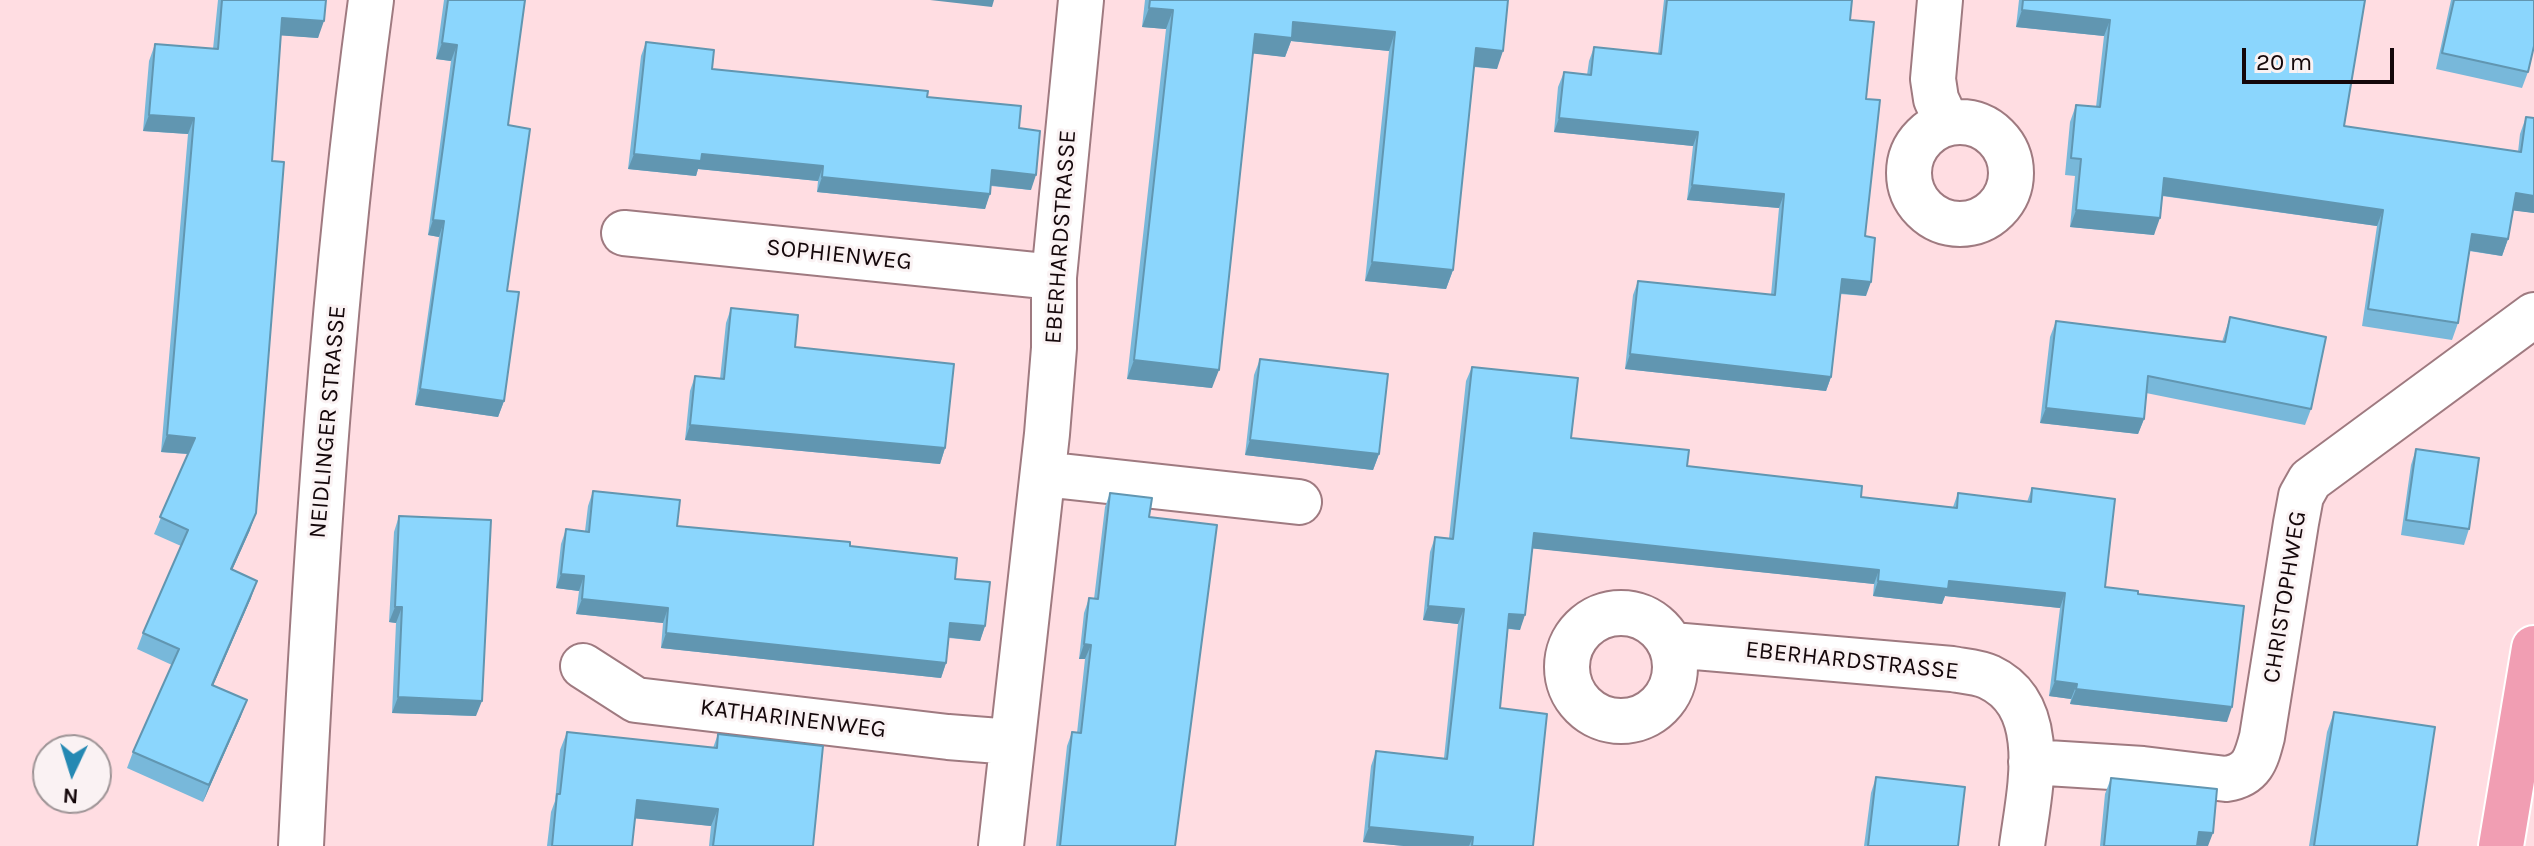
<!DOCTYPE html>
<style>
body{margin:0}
#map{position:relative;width:2534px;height:846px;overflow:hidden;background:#ffdde2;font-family:Karla,sans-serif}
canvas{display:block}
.north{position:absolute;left:32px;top:734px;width:80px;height:80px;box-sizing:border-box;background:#faf2f3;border:2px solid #9e9496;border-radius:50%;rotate:184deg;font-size:22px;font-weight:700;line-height:32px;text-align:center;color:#14070a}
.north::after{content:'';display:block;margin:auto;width:28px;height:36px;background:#2589b3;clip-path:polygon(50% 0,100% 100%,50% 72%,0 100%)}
.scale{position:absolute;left:2242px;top:48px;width:152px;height:36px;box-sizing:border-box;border:4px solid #14070a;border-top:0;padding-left:10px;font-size:24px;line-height:28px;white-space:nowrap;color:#14070a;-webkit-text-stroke:6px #faf2f3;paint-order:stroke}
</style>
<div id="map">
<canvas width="2534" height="846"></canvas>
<div class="north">N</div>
<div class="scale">20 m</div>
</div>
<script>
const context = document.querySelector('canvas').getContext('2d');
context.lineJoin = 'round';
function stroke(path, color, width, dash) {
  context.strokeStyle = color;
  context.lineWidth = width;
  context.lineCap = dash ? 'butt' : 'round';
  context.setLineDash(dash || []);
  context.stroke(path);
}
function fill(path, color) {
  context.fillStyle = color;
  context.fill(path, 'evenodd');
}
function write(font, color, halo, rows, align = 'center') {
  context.font = font + ' Karla,sans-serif';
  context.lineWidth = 6;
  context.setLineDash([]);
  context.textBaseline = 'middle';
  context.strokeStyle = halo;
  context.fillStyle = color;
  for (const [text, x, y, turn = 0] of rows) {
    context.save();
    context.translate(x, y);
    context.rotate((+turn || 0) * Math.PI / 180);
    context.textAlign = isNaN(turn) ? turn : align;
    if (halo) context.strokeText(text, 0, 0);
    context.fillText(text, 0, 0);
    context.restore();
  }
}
const minor = new Path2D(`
 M1940 0 1933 79 1936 99 1947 123
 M1909 173a51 51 0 1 1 102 0a51 51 0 1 1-102 0Z
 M624 233 1054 277
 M1043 474 1299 502
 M1567 667a54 54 0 1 1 108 0a54 54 0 1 1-108 0Z
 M1672 645 1952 669C1963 671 1979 672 1989 677 2051 706 2029 792 2022 846
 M583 666 636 700 948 737 1012 742
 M2031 762 2143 769 2226 779C2252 775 2256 760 2262 737L2296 523 2301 496 2310 480 2534 315
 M301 846C315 563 333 281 371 0
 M1001 846 1047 434 1054 348V277L1081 0`);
const major = new Path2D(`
 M2501 846 2534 648`);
stroke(minor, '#9f7a80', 48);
stroke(major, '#fff', 48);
stroke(minor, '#fff', 44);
stroke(major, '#f19eb3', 44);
fill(new Path2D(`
 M218 0H326L318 38 280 35 250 530 232 570 251 598 213 685 241 716 203 802 127 768 133 752 172 665 137 649 143 633 181 546 154 534 188 454 161 452 188 134 143 131 149 61 155 44 213 49Z
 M444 0H525L508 125 507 291 504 401 498 417 415 405 439 237 428 235 451 61 436 59Z
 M1145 0H1508L1497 69 1474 67 1453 270 1446 289 1365 281 1389 51 1291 41 1285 57 1253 53 1212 388 1127 379 1166 29 1142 27Z
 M1664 0H1852L1850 20 1866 99V296L1840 294 1831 377 1826 391 1625 369 1633 295 1638 281 1771 295 1779 208 1687 200 1693 146 1554 132 1558 87 1564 72 1587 75 1589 61 1594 47 1658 54Z
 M2019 0H2365L2344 126 2518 152 2520 134 2526 117 2534 118V213L2513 210 2508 239 2502 256 2469 251 2458 323 2452 340 2362 326 2377 226 2162 196 2154 235 2070 227 2075 176 2065 175 2070 122 2076 105 2096 107 2104 36 2016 27Z
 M2451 0H2534L2528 72 2522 88 2436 69Z
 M646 42 712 69 927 97 1019 128 1031 190 991 186 985 209 817 192 818 181 698 169 696 176 628 169 641 56Z
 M731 308 795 347 945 448 940 464 685 440 690 391 695 376 720 379 726 323Z
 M2230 317 2311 409 2305 425 2146 393 2144 419 2138 434 2040 423 2050 337 2056 321 2222 342Z
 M1260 359 1379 454 1373 470 1245 455 1254 375Z
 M1472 367 1571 438 1687 466 1861 497 1953 507 1958 493 2027 502 2032 488 2105 587 2138 594 2227 722 2070 704 2071 699 2049 696 2060 608 1945 596 1942 604 1873 596 1874 584 1532 548 1520 630 1508 629 1500 708 1533 846H1404L1363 842 1371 766 1376 751 1444 758 1458 624 1423 620 1430 552 1435 537 1449 538 1466 381Z
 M2416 449 2469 529 2464 545 2401 535 2411 465Z
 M593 491 677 526 850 546 955 579 985 626 980 641 949 638 946 663 941 678 661 648 663 623 576 614 579 591 556 588 561 544 566 529 585 531 588 506Z
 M1110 493 1149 517 1175 846H1056L1067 746 1072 732 1077 733 1085 659H1079L1084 613 1089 598 1094 599 1105 507Z
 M399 516 476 716 392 713 396 623 389 622 394 532Z
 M2334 712 2417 846H2309L2327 732Z
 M567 732 713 748 718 734 813 846H709L711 826 635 818 632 846H547L551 812 555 801 560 750Z
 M1876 777 1958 846H1864L1871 793Z
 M2111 778 2208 846H2100L2105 794Z`), '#78b8da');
fill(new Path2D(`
 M930 0H994L992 7Z
 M1149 8 1173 10 1166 29 1142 27Z
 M2022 10 2110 20 2104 36 2016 27Z
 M282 18 324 21 318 38 275 35Z
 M1293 22 1395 32 1389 51 1291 41 1285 57 1248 53 1255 34Z
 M442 43 457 45 451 61 436 59Z
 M1476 48 1503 51 1497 69 1469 66Z
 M149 115 194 118 188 134 143 131Z
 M1559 118 1698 132 1693 146 1554 132Z
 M634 154H702L823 166 818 181 698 169 696 176 628 169Z
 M992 170 1036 175 1031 190 987 185Z
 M822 177 990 194 985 209 817 192Z
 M2164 178 2383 210 2377 226 2158 195Z
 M1692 185 1784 194 1779 208 1687 200Z
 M2516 193 2534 196V213L2509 210Z
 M2076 210 2160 218 2154 235 2070 227Z
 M433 220 444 221 439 237 428 235Z
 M2472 234 2508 239 2502 256 2466 250Z
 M1372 262 1453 270 1446 289 1365 281Z
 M1842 279 1871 282 1866 296 1837 293Z
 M1630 354 1831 377 1826 391 1625 369Z
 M1134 360 1219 370 1212 388 1127 379Z
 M420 389 504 401 498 417 415 405Z
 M2046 408 2144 419 2138 434 2040 423Z
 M690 425 945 448 940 464 685 440Z
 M167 435 195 438 189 454 161 452Z
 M1250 440 1379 454 1373 470 1245 455Z
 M256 513 250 530 225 586 231 569Z
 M1534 533 1879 570 1874 584 1528 548Z
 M561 574 584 576 579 591 556 588Z
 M257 581 251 598 206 702 212 685Z
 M1878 581H1949L2065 593 2060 608 1945 596 1942 604 1873 596Z
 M582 599 668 608 663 623 576 614Z
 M1428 606 1464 609 1458 624 1423 620Z
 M395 607H402L396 623 389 622Z
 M1509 614 1525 615 1520 630 1504 628Z
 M950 623 985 626 980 641 945 637Z
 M666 633 946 663 941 678 661 648Z
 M1084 644 1091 645 1085 659H1079Z
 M2055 681 2077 684 2071 699 2049 696Z
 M2076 689 2232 707 2227 722 2070 704Z
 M398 697 482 701 476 716 392 713Z
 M247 700 241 716 203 802 209 785Z
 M637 800 718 809 711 826 631 818Z
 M1369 827 1473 837 1469 846H1404L1363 842Z
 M2199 832 2213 833 2208 846H2194Z`), '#6196b1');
const building = new Path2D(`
 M222 0H326L324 21 282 18 272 161 284 162 256 513 231 569 257 581 212 685 247 700 209 785 133 752 179 649 143 633 188 530 160 517 195 438 167 435 194 118 149 115 155 44 218 49Z
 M448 0H525L508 125 530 129 507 291 519 292 504 401 420 389 444 221 433 220 457 45 442 43Z
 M1150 0H1508L1503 51 1476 48 1453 270 1372 262 1395 32 1293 22 1292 38 1255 34 1219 370 1134 360 1173 10 1149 8Z
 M1667 0H1852L1850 20 1874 22 1866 99 1880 100 1865 236 1875 238 1871 282 1842 279 1831 377 1630 354 1638 281 1775 295 1784 194 1692 185 1698 132 1559 118 1564 72 1591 75 1594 47 1661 54Z
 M2023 0H2365L2344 126 2521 152 2526 117 2534 118V196L2516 193 2508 239 2472 234 2458 323 2368 309 2383 210 2164 178 2160 218 2076 210 2081 159 2071 158 2076 105 2100 107 2110 20 2022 10Z
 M2454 0H2534V46L2528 72 2442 53Z
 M646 42 714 50 712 69 928 91 927 97 1021 106 1019 128 1040 131 1036 175 992 170 990 194 822 177 823 166 702 154 701 161 634 154Z
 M731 308 798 315 795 347 954 364 945 448 690 425 695 376 724 379Z
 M2230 317 2326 337 2311 409 2148 376 2144 419 2046 408 2056 321 2225 342Z
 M1260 359 1388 374 1379 454 1250 440Z
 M1472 367 1578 378 1571 438 1689 450 1687 466 1862 486 1861 497 1957 508 1958 493 2031 502 2032 488 2115 499 2105 587 2138 591V594L2244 606 2232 707 2076 689 2077 684 2055 681 2065 593 1949 581 1948 589 1878 581 1879 570 1534 533 1525 615 1509 614 1500 708 1547 714 1533 846H1472L1473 837 1369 827 1376 751 1447 759 1464 609 1428 606 1435 537 1453 539Z
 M2416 449 2479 458 2469 529 2406 520Z
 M593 491 680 500 677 526 850 542V546L957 558 955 579 990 582 985 626 950 623 946 663 666 633 668 608 582 599 584 576 561 574 566 529 589 532Z
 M1110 493 1152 498 1149 517 1217 525 1175 846H1060L1072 732 1081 733 1091 645 1084 644 1089 598 1098 599Z
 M399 516 491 520 482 701 398 697 402 607H395Z
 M2334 712 2435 727 2417 846H2314Z
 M567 732 717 748 718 734 823 746 813 846H713L718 809 637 800 632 846H552L557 794H560Z
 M1876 777 1965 787 1958 846H1868Z
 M2111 778 2217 789 2213 833 2199 832 2197 846H2104Z`);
fill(building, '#8bd6fd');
stroke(building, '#6196b1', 2);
write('24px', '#14070a', '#faf2f3', [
 ["EBERHARDSTRASSE",1061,237,-86],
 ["SOPHIENWEG",839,255,6],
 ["NEIDLINGER STRASSE",328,422,-85],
 ["CHRISTOPHWEG",2285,597,-81],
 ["EBERHARDSTRASSE",1852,661,6],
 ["KATHARINENWEG",793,719,7]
]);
</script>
